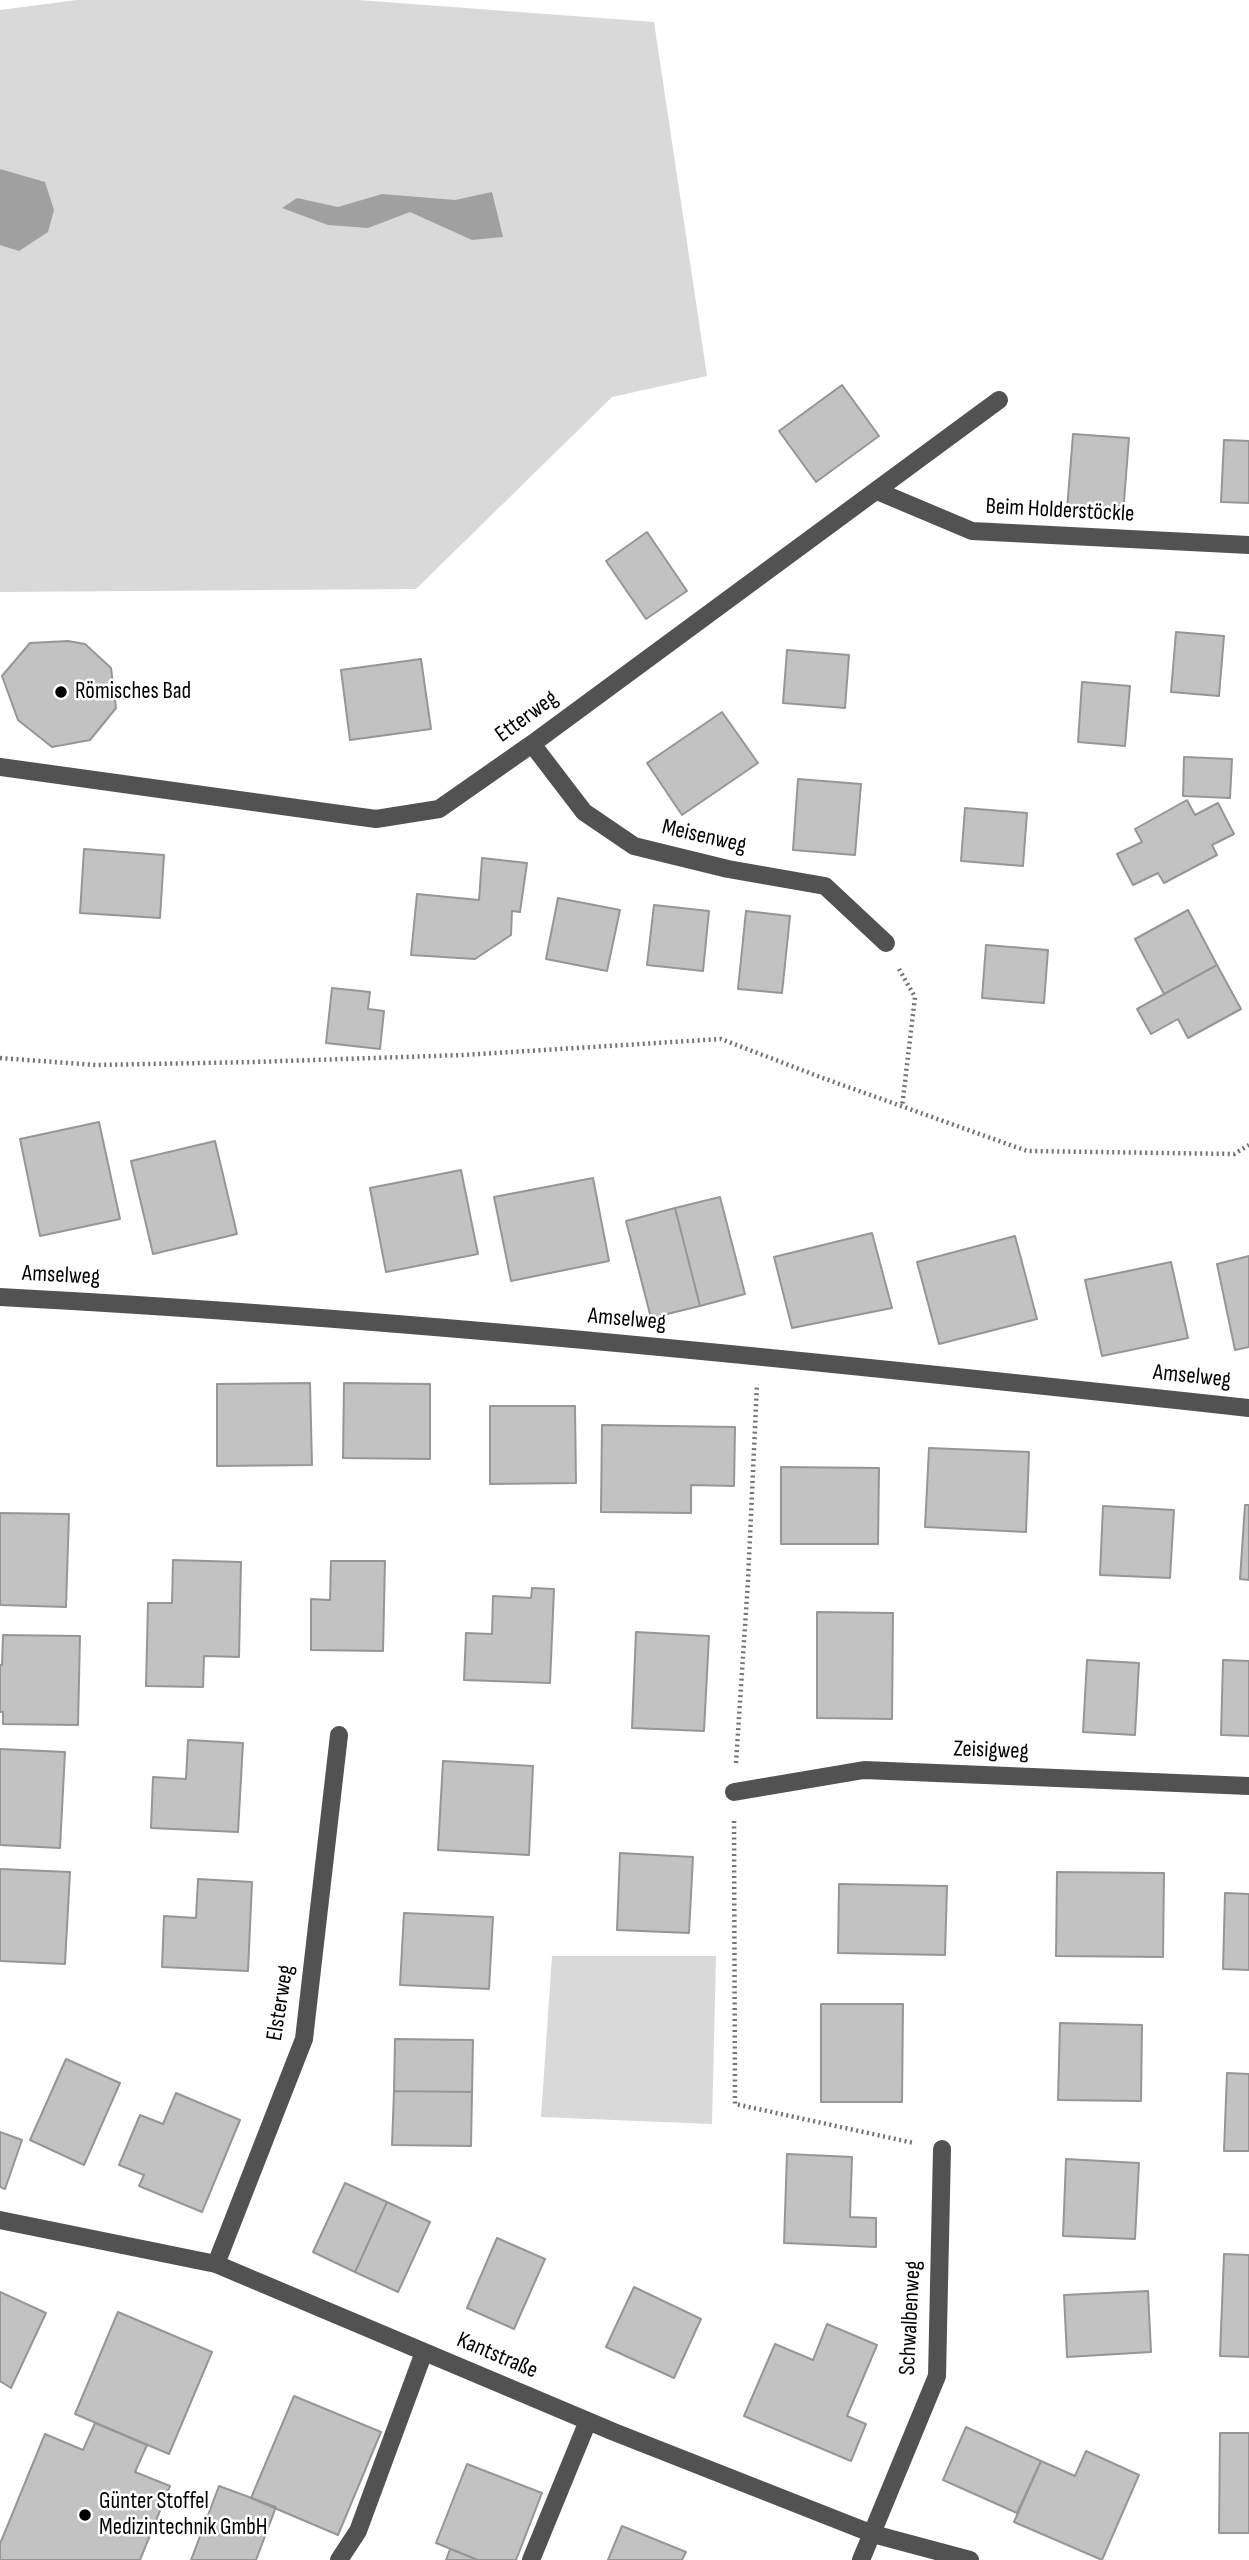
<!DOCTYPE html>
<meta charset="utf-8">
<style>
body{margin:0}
canvas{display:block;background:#fff}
</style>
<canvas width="1249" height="2560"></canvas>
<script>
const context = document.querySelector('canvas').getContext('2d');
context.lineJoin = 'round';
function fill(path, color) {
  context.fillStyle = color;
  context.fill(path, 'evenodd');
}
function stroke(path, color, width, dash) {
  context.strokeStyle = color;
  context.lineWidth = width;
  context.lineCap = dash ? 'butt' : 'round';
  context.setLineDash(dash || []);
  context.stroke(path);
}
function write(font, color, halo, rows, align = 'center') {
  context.font = font + ' "Sofia Sans Condensed",sans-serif';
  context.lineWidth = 5;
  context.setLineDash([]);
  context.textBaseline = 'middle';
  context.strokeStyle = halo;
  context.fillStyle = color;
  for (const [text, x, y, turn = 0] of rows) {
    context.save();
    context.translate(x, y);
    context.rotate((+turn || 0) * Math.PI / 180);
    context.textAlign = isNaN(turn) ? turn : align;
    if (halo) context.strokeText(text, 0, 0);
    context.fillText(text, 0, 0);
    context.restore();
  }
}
fill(new Path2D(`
 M77 0H358L654 22 707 376 612 397 416 589 0 592V10Z
 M552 1956H716L712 2124 541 2117Z`), '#d9d9d9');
fill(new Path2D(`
 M0 169 45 182 54 210 48 232 19 251 0 245Z
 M492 192 503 237 472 240 410 212 368 228 328 225 282 208 297 198 338 207 382 194 455 200Z`), '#a0a0a0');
const building = new Path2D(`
 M842 385 879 436 816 482 779 431Z
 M1073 434 1129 438 1123 514 1067 510Z
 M1224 440 1249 441V503L1221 502Z
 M647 532 687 591 646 619 606 561Z
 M1176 632 1224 636 1219 696 1171 692Z
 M68 641 85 644 111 668 116 708 90 740 52 747 18 720 2 676 30 643Z
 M787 650 849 655 845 708 783 703Z
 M421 659 431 729 350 740 341 670Z
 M1082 682 1130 686 1125 746 1078 742Z
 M722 712 758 763 682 815 647 763Z
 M1184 757 1232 759 1230 798 1183 796Z
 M798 779 861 784 855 855 793 850Z
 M1187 800 1195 815 1218 803 1234 834 1212 845 1217 855 1164 883 1158 873 1133 885 1117 854 1142 842 1135 829Z
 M965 808 1027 813 1023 866 961 861Z
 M84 849 164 855 160 918 80 913Z
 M482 858 527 863 520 912 512 911 511 935 475 959 411 955 417 894 479 900Z
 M558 898 620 910 607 971 546 959Z
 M654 905 709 911 703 971 647 965Z
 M1188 910 1217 965 1164 994 1135 939Z
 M746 911 790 916 782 993 738 989Z
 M986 945 1048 950 1044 1003 982 998Z
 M1217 965 1241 1009 1188 1038 1178 1019 1151 1034 1137 1009Z
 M332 988 370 992 368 1009 384 1011 380 1049 326 1043Z
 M99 1122 120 1219 40 1236 20 1139Z
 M215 1141 237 1234 153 1254 131 1161Z
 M461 1170 478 1254 386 1272 370 1188Z
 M593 1178 609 1261 511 1281 494 1197Z
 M720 1197 745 1294 700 1306 675 1208Z
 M675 1208 700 1306 651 1318 626 1221Z
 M872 1233 892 1308 792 1328 774 1257Z
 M1015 1236 1037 1319 939 1344 917 1262Z
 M1249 1256V1347L1235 1350 1217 1264Z
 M1171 1262 1188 1338 1102 1356 1085 1280Z
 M310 1383 312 1465 217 1466V1384Z
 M344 1383 430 1384V1459L343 1458Z
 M490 1406H575L576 1483 490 1484Z
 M602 1425 735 1427 734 1486 691 1485V1513L601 1512Z
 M929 1448 1029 1452 1026 1532 925 1527Z
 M781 1467 879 1468 878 1544H781Z
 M1245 1505H1249V1580L1240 1579Z
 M1103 1506 1174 1510 1170 1578 1100 1575Z
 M0 1513 69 1514 66 1607 0 1605Z
 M173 1560 241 1562 239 1657 204 1656 203 1687 146 1686 148 1603H172Z
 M331 1561H385L383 1651 311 1650V1599L330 1600Z
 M532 1588 554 1589 550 1683 464 1680 466 1633 492 1634 493 1596 531 1598Z
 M817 1612 893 1613 892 1719 817 1718Z
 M636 1632 709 1636 704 1731 632 1728Z
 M3 1635 80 1636 78 1725 3 1724V1712H0V1665H2Z
 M1087 1660 1139 1663 1135 1735 1083 1732Z
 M1223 1660 1249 1661V1736L1221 1735Z
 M188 1740 243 1743 238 1832 151 1828 153 1777 186 1779Z
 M0 1749 65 1752 60 1848 0 1845Z
 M443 1761 533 1766 529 1855 438 1850Z
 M620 1853 693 1857 689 1933 617 1930Z
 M0 1869 70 1872 65 1964 0 1961Z
 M1057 1872 1164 1873 1163 1957 1056 1956Z
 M198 1879 252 1882 248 1971 162 1967 164 1916 196 1918Z
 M839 1884 947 1886 945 1955 838 1953Z
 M1225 1893 1249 1894V1970L1223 1969Z
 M404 1913 493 1917 489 1989 400 1985Z
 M821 2004H903L902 2102H821Z
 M1060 2023 1142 2025 1141 2101 1058 2100Z
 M395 2039 473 2040 472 2092 394 2091Z
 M66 2059 120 2083 84 2165 30 2140Z
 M1227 2073 1249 2074V2151H1224Z
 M394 2091 472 2092 471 2146 392 2145Z
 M176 2093 240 2120 202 2212 139 2186 144 2175 119 2165 140 2115 163 2124Z
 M0 2132 22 2140 5 2189 0 2187Z
 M787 2154 852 2157 850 2217 876 2218V2247L784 2243Z
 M1066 2159 1139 2163 1135 2239 1063 2236Z
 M345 2183 387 2202 355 2272 313 2252Z
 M387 2202 430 2222 398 2292 355 2272Z
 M497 2238 545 2259 514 2329 467 2308Z
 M1224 2254 1249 2255V2357L1220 2356Z
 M634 2287 701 2319 674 2378 606 2347Z
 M1148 2291 1151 2352 1067 2357 1064 2295Z
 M0 2292 46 2313 11 2388 0 2381Z
 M118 2312 212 2352 169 2454 75 2414Z
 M827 2324 877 2345 847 2416 866 2424 851 2461 744 2416 775 2344 813 2360Z
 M294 2396 381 2432 338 2535 251 2498Z
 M95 2423 147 2445 135 2472 170 2486 140 2560H0V2544L45 2434 83 2450Z
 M966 2427 1041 2461 1017 2513 943 2480Z
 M1220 2433H1249V2533H1219Z
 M1086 2451 1139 2475 1102 2560 1014 2522 1041 2461 1075 2476Z
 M467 2464 542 2493 516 2560H478L436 2543Z
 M219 2486 276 2507 256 2560H191Z
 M622 2526 686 2552 682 2560H608Z
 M450 2549 478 2560H446Z`);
fill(building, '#c2c2c2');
stroke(building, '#969696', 2);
stroke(new Path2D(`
 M899 969 915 997 902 1107
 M0 1058 96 1065 254 1062 463 1055 721 1039 820 1077 1027 1151 1234 1154 1249 1145
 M736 1763 748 1581 757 1384
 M734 1821 735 2104 914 2143`), '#747474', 4.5, [2, 3.5]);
stroke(new Path2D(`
 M877 491 972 531 1249 545
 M532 744 584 812 634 846 728 869 825 886 886 943
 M0 767 376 819 439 809 532 744 999 400
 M0 1297C417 1319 834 1363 1249 1408
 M734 1792 864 1770 1249 1786
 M0 2220 216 2264 614 2432 873 2534 970 2560
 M216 2264 304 2039 339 1735
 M339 2560 358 2531 424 2352
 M531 2560 588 2421
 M861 2560 937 2376 942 2149`), '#525252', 18);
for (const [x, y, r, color] of [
 [61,692,7,"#000"],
 [85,2515,7,"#000"]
]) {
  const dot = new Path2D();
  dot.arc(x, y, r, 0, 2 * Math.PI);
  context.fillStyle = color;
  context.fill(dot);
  stroke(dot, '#fff', 2.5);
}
write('23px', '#000', '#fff', [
 ["Beim Holderstöckle",1060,511,3],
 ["Etterweg",527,717,-36],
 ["Meisenweg",704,837,13],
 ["Amselweg",61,1276,3],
 ["Amselweg",627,1320,5],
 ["Amselweg",1192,1377,6],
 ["Zeisigweg",991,1751,2],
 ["Elsterweg",281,2003,-81],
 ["Schwalbenweg",911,2318,-87],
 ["Kantstraße",497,2356,23]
]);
write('23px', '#000', '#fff', [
 ["Römisches Bad",75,692],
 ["Günter Stoffel",99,2502],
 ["Medizintechnik GmbH",99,2528]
], 'left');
</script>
